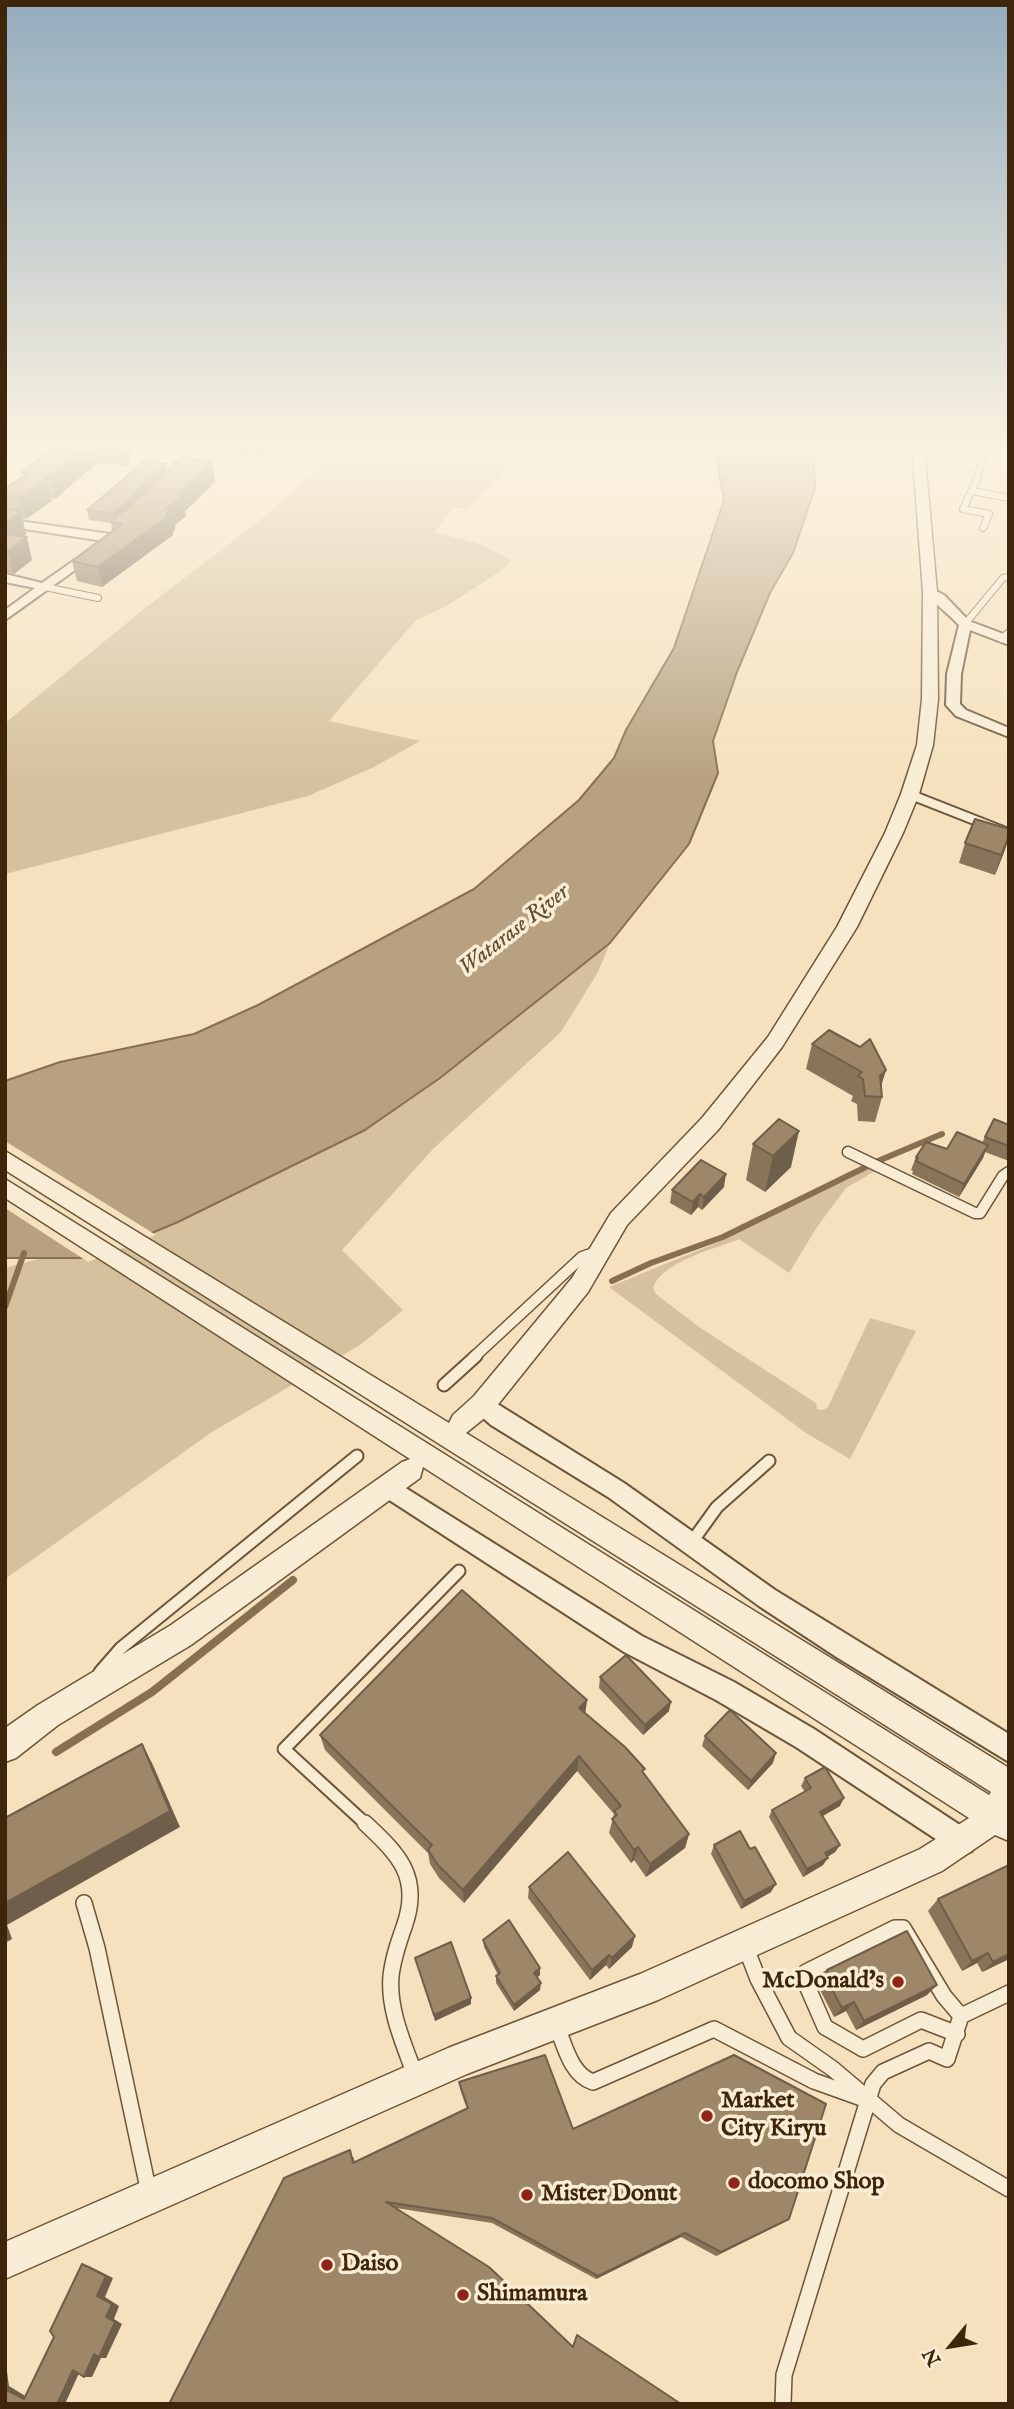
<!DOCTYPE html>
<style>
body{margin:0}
#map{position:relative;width:1014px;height:2409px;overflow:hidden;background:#f5e1bd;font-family:"IM FELL English",serif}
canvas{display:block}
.frame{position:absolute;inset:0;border:7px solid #3f260b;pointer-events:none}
.north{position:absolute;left:916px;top:2311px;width:70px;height:70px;-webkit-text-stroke:5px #f8ecd4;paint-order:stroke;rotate:240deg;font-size:19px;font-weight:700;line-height:28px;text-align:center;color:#3f260b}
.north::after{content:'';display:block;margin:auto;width:24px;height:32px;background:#3f260b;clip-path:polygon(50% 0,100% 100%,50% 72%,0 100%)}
</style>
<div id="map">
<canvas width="1014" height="2409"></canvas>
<div class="frame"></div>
<div class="north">N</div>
</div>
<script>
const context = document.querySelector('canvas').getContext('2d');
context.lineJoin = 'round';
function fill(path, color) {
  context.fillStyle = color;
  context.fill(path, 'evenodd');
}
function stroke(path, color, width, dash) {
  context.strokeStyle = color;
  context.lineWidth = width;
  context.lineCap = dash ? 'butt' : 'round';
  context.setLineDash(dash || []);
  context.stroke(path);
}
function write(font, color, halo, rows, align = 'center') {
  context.font = font + ' "IM FELL English",serif';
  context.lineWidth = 7;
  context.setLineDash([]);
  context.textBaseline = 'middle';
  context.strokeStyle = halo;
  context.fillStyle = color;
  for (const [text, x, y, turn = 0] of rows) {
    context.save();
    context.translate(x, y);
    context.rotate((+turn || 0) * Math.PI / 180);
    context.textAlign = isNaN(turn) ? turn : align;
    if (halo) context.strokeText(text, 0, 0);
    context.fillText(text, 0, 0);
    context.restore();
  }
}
fill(new Path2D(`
 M345 446H506L515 459 468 508H453L435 532 482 545 511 560 505 568 445 607 416 620 329 721 420 741 374 767 308 796 5 874V723L145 608 263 518Z
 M610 943 598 972 561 1032 433 1149 342 1250 403 1310 360 1345 212 1432 5 1579V1268L177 1222 440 1078Z
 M869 1169 875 1171 846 1188 817 1227 789 1273 739 1239C716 1249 662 1261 653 1288L656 1294 699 1327 816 1403 817 1409 823 1410 828 1407 870 1318 916 1331 850 1459 806 1433 609 1287 726 1239Z`), '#d6c19f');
const water = new Path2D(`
 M714 446H813L815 488 793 553 770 593 737 672 713 741 718 773 689 844 610 943 440 1078 365 1130 178 1222 92 1258H5V1081L60 1062 194 1034 258 1005 474 889 579 800 614 758 626 730 674 648 724 500Z`);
fill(water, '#b7a180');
stroke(water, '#877051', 2);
fill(new Path2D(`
 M5 1141 156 1235 88 1262 5 1208Z`), '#f5e1bd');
stroke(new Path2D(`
 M878 1161 942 1134
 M612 1281 651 1263 723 1237 866 1167
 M5 1307 24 1253`), '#877051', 6);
stroke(new Path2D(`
 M56 1752 152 1692 293 1580`), '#877051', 8);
const serviceFar3 = new Path2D(`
 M972 491 1009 498
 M983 528 989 514 963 509 977 479 986 446
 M45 587 98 598
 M965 624 1003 578 1009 577
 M1001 639 1009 632`);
const serviceFar2 = new Path2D(`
 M848 1152 975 1213H980L1003 1176 1009 1172
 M474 1357 582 1257 596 1252`);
const serviceFar1 = new Path2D(`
 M444 1385 476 1356
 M691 1543 717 1507 769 1461
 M100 1672 121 1648 357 1456
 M367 1825 284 1749 459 1571`);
const service = new Path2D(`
 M365 1823C398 1854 421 1876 405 1924 399 1941 393 1958 391 1976 388 2010 404 2044 415 2075
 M84 1903 97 1948 149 2193
 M746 1948 758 1979 789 2038 833 2069 899 2125 1009 2189
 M961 2016 1009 1993
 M557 2027C565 2046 571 2075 593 2082L714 2029 814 2081 867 2100
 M957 2034 921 2020 863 2049 825 2027 804 1979 806 1972 895 1928H903L944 1996 961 2016
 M783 2404 784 2375 873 2084 883 2072 929 2051 947 2059 961 2016`);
const minor = new Path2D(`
 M199 446H210L178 479H170V475Z
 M5 519 110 534 116 538 110 542 5 526Z
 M92 548 98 552 96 555 5 620V610L35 588 5 582V574L42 583Z
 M930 588 944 595 969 621 1009 636V645L970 630 961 674 960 704 966 710 1009 728V737L956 716 946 705 947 674 959 625C947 613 935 603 924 592Z
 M910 790 1009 829V838L905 797 903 794 905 791Z
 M483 1395 624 1483 775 1590 1009 1734V1762L838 1658 759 1606 608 1497 491 1425 475 1411 472 1404 475 1397Z
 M388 1477 642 1636 734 1682 814 1729 972 1833 976 1842 972 1851 963 1855 954 1851 796 1747 716 1700 624 1652 380 1494 377 1487 380 1480Z`);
const tertiary = new Path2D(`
 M912 446H924L937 592 938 699 933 745 919 794 903 833 857 927 782 1047 718 1130 627 1225 588 1292 492 1412 466 1433 1009 1768V1841L995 1835 942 1871 658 2000 467 2074 5 2279V2242L448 2048 640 1974 920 1849 969 1818 423 1467 420 1478 191 1645 58 1725 16 1758 5 1762V1728L38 1705 171 1625 402 1462 410 1459 5 1198V1179L989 1795 991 1792 5 1170V1151L449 1423 453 1415 474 1396 572 1278 611 1213 702 1118 768 1037 837 927 885 833 901 794 917 745 922 699 923 592Z`);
stroke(serviceFar3, '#6c5538', 8);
stroke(serviceFar2, '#6c5538', 13);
stroke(serviceFar1, '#6c5538', 15);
stroke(service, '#6c5538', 18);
stroke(minor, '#6c5538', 4);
stroke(tertiary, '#6c5538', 3);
stroke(serviceFar3, '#f8ecd4', 6);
stroke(serviceFar2, '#f8ecd4', 10);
stroke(serviceFar1, '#f8ecd4', 11);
stroke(service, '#f8ecd4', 15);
fill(minor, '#f8ecd4');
fill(tertiary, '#f8ecd4');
fill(new Path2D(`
 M53 446H131L128 466 97 463 60 495 55 499 51 498 52 501 26 519H22L26 534 22 537 32 560 14 574 5 572V489L23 477 22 472 43 456Z
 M173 446H196L193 448Z
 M209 446H268L259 456 210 450Z
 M167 470 215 482 185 511 186 516 175 525V530L173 532V535L102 587 77 581 72 561 112 531 111 523 89 520 87 510Z
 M1009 829V838L995 875 959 863 965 843Z
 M812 1044 886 1070 881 1086 882 1097 875 1122 858 1121 857 1104 851 1101 853 1096 806 1069Z
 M1009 1125V1161L985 1152 983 1158 959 1197 912 1174 913 1171 911 1170 916 1157 982 1143 985 1137Z
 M753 1144 791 1167 765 1192 746 1180Z
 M724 1187 702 1210 698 1207 691 1215 670 1203 672 1190Z
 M600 1677 669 1711 643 1735 599 1688Z
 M587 1700 585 1713 644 1773 689 1834 685 1848 646 1877 634 1860 631 1863 609 1833 614 1814 577 1771 464 1903 439 1878 430 1864 428 1853 325 1750 320 1735Z
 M705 1736 773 1763 748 1790 702 1746Z
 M805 1778 840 1806 822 1816 840 1845 835 1852 827 1857 823 1865 803 1877 769 1817 772 1810 805 1792 801 1786Z
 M714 1845 771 1892 741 1909 711 1854Z
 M1009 1865V1959L982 1972 977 1963 962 1971 928 1911 938 1899Z
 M529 1887 632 1947 609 1969 606 1965 590 1980 528 1898Z
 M483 1940 540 1968V1975L537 1977 540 1990 514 2011 496 1983V1976L498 1975 484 1947Z
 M415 1958 471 1998V2004L435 2021Z
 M827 1970 927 1995 856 2030 846 2011 834 2017 820 1990 822 1986 819 1980Z
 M459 2082 573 2129 782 2223 716 2256 681 2237 596 2279 492 2223 396 2208 572 2346 577 2335 681 2404H169L353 2156 355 2162 467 2109 460 2089Z`), '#887459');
fill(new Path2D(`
 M87 446H93L97 463 55 499 49 477Z
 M124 446H131L128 466Z
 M258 446H268L259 456Z
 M212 462 215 482 185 511 186 516 175 525V530L173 532V535L102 587 98 567 178 495Z
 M166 464 168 473 116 524 113 514Z
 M47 479 52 501 26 519 20 497Z
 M21 512 26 534 5 550V523Z
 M27 537 32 560 14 574 8 551Z
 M1009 836 1005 850 995 875 1001 855Z
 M886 1070 878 1095 880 1076Z
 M799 1131 791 1167 765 1192 773 1156Z
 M988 1145 983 1158 959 1197 964 1184Z
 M726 1174 724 1187 702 1210 704 1197Z
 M700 1194 698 1207 691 1215 693 1202Z
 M587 1700 585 1716 579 1708Z
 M671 1702 669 1711 643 1735 645 1725Z
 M142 1744 152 1763 180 1827 7 1925 12 1939 5 1943V1903Z
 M776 1753 773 1763 748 1790 751 1781Z
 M579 1756 577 1771 464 1903 463 1890Z
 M844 1798 840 1806 816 1820 820 1812Z
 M689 1834 685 1848 646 1877 650 1864Z
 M840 1845 835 1852 821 1861 825 1853Z
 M638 1847 634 1860 631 1863 634 1850Z
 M828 1858 823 1865 803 1877 807 1869Z
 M776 1884 771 1892 741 1909 744 1901Z
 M635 1936 632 1947 609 1969 612 1958Z
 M988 1953 977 1963 962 1971 972 1961Z
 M1009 1954V1959L982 1972 993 1962Z
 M609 1955 606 1965 590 1980 592 1970Z
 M540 1968V1975L534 1980V1973Z
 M541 1983 540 1990 514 2011V2005Z
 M937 1985 927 1995 856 2030 864 2021Z
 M471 1998V2004L435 2021 434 2015Z
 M854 2002 846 2011 834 2017 842 2008Z
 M789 2219 782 2223 716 2256 721 2252Z
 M685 2233 681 2237 596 2279 598 2276Z
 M82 2264 89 2266 113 2278 105 2297 119 2306 114 2319 122 2324 106 2358H101L92 2377H84L106 2317Z
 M5 2357 9 2386 32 2400 24 2399 5 2389Z
 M73 2370 80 2371 65 2404H57Z`), '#6f5e49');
const building = new Path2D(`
 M53 446H87L55 473 49 477 44 476 47 479 20 497 5 496V489L28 473 22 472 43 456Z
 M181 457 212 462 178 495 183 496 166 509 172 510 166 514 170 515 98 567 72 561 122 524 110 522 131 506Z
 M146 460 166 464 113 514 87 510Z
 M5 508 21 512 5 523Z
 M5 534 27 537 8 551H5Z
 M975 819 1009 829V836L1001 855 965 843Z
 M829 1030 860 1047 870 1039 886 1070 880 1076 882 1097 865 1096 863 1079 858 1076 862 1072 812 1044Z
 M779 1119 799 1131 773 1156 753 1144Z
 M994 1119 1009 1125V1146L985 1137Z
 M957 1132 988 1145 964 1184 916 1161 918 1158 916 1157 926 1142 947 1149Z
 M701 1160 726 1174 704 1197 700 1194 693 1202 672 1190Z
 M462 1590 587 1700 579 1708 625 1747 645 1769 642 1771 689 1834 650 1864 638 1847 634 1850 612 1819 617 1815 614 1811 621 1806 579 1756 463 1890 438 1865 428 1850 432 1845 320 1735Z
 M626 1655 671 1702 645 1725 600 1677Z
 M730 1710 776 1753 751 1781 705 1736Z
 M142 1744 170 1811 5 1903V1818Z
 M825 1767 844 1798 820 1812 840 1845 825 1853 828 1858 807 1869 772 1810 811 1788 805 1778Z
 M740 1831 750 1849 755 1847 776 1884 744 1901 714 1845Z
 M568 1852 635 1936 612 1958 609 1955 592 1970 529 1887Z
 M1009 1865V1954L993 1962 988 1953 972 1961 938 1899Z
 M509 1920 540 1968 534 1973 541 1983 514 2005 496 1976 500 1973 483 1940Z
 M907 1931 937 1985 864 2021 854 2002 842 2008 827 1980 831 1978 827 1970Z
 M451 1942 471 1998 434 2015 415 1958Z
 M545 2055 573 2129 734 2055 826 2104 789 2219 721 2252 685 2233 598 2276 492 2218 386 2202 489 2267 573 2347 577 2335 681 2404H169L284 2178 350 2150 353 2163 468 2108 459 2082Z
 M82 2264 106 2276 97 2296 112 2304 106 2317 115 2322 99 2357 94 2354 84 2377 73 2370 57 2404H5V2389L24 2399 54 2337 50 2331Z`);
fill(building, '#9e8768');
stroke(building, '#6f5e49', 2);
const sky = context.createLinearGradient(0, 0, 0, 783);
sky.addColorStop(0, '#94acbe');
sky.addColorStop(0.57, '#faf2e1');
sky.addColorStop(1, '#faf2e100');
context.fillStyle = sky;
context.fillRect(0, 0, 1014, 783);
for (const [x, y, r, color] of [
 [898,1982,7,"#8f2418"],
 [707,2116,7,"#8f2418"],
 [734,2183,7,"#8f2418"],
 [527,2195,7,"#8f2418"],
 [327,2265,7,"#8f2418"],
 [463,2295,7,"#8f2418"]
]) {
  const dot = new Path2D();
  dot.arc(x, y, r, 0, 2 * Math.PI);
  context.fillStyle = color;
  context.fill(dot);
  stroke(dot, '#f8ecd4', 2.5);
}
write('italic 23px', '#634b2e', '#f8ecd4', [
 ["Watarase River",515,931,-38]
]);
write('bold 24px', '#3f260b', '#f8ecd4', [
 ["McDonald's",884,1982,"right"],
 ["Market",721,2102],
 ["City Kiryu",721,2130],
 ["docomo Shop",748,2183],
 ["Mister Donut",541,2195],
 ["Daiso",341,2265],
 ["Shimamura",477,2295]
], 'left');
</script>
